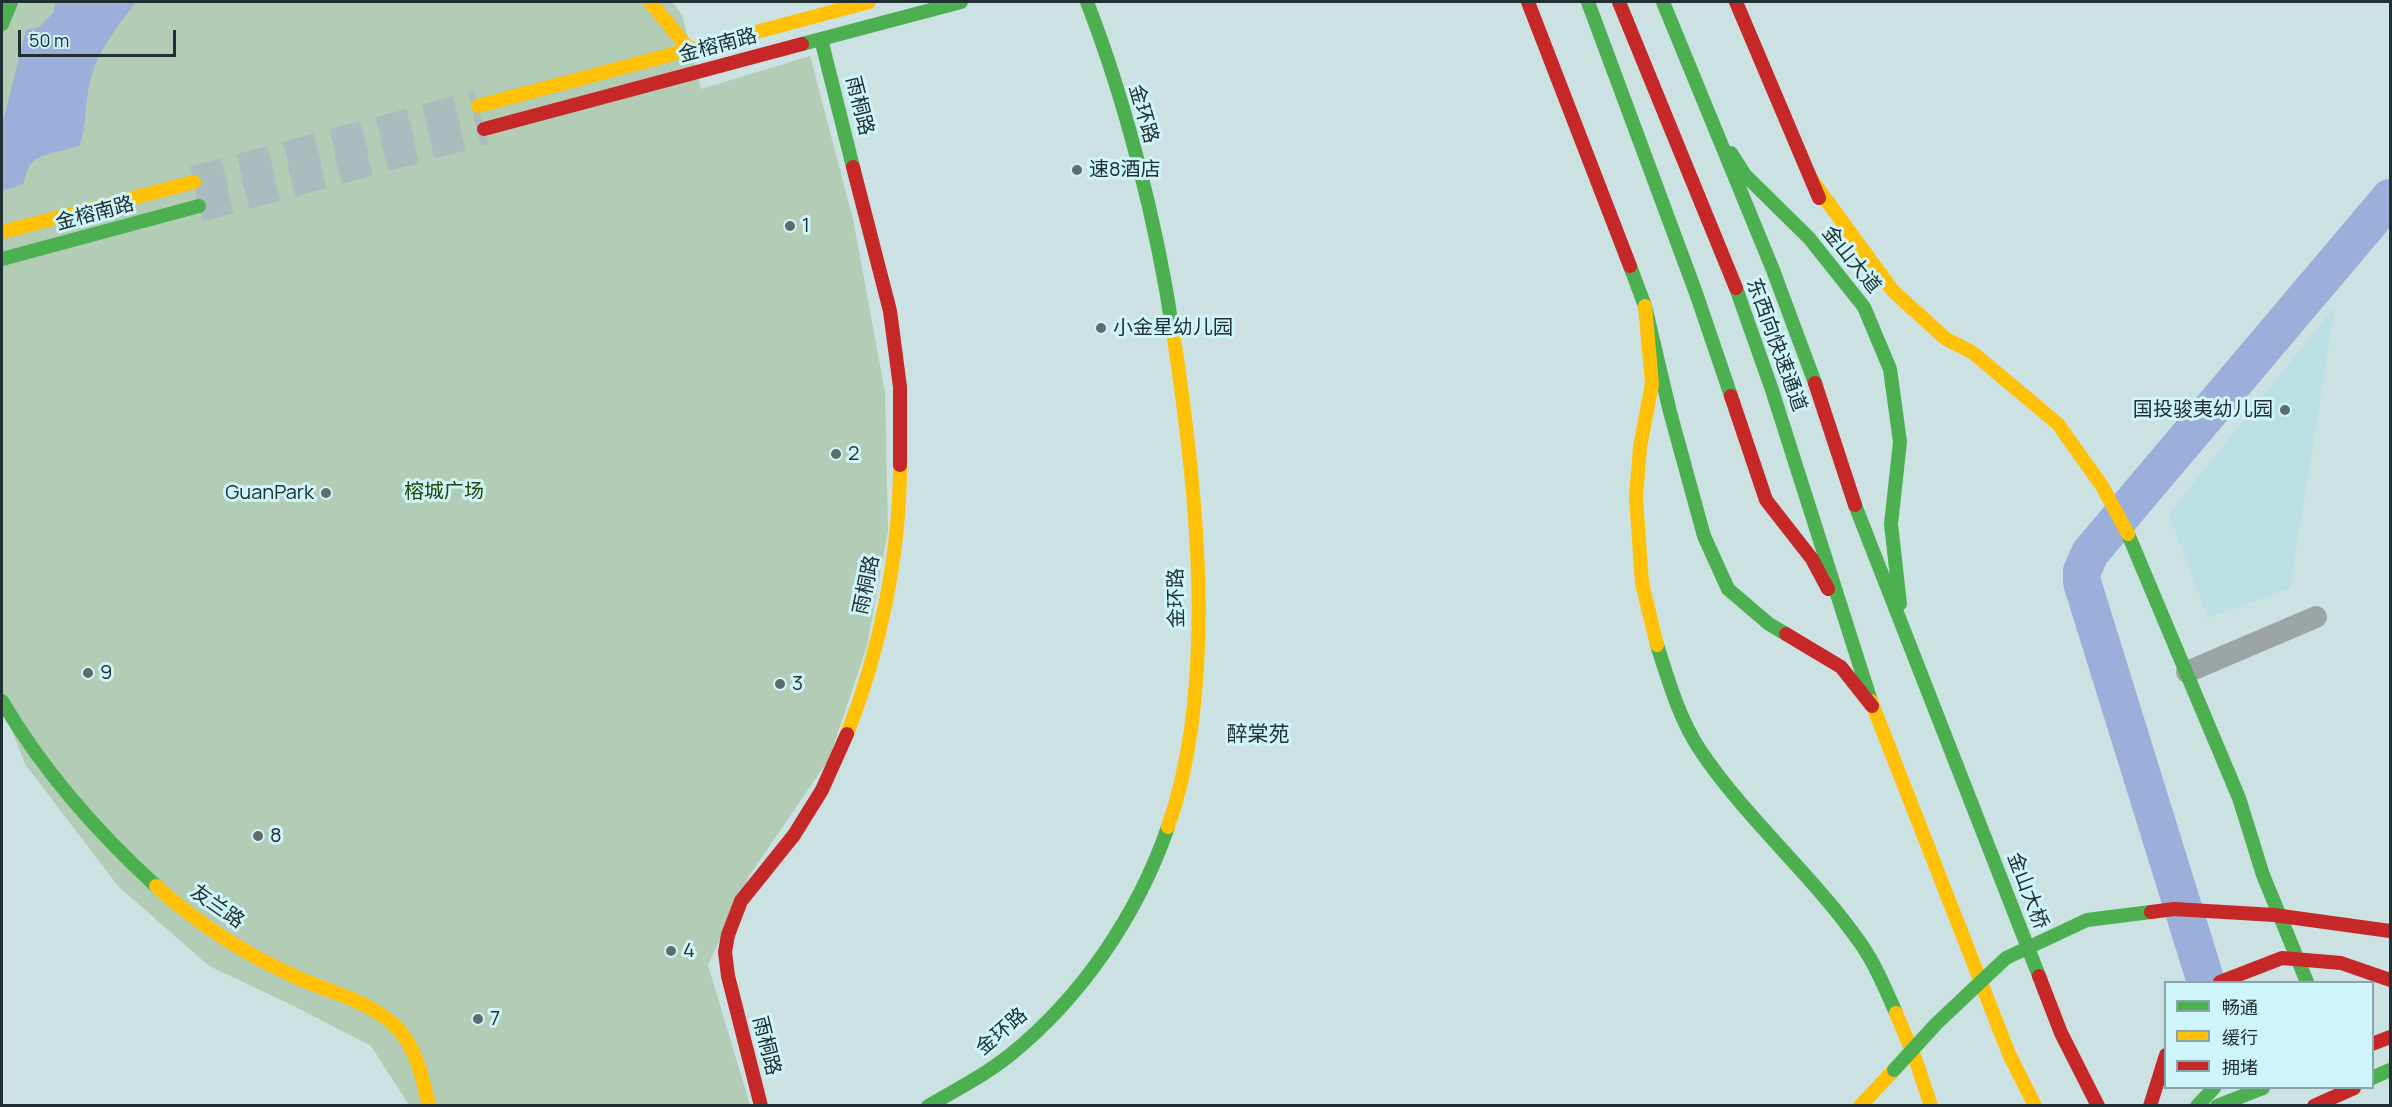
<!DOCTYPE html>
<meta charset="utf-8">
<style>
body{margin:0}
#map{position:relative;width:2392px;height:1107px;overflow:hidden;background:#cbe1e2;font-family:Manrope,"Noto Sans SC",sans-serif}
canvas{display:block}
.frame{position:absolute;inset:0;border:3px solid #202f31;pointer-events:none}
.legend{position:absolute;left:2164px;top:981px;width:210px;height:108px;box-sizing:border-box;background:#cef6fa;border:2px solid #88a6aa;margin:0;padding:8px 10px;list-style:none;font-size:18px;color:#202f31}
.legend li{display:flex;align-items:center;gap:12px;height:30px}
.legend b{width:30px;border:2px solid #88a6aa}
.scale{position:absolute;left:18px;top:30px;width:158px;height:27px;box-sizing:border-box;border:3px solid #202f31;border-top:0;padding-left:8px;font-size:18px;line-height:21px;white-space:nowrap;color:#202f31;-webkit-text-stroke:4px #cef6fa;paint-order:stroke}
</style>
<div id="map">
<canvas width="2392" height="1107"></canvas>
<div class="frame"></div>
<ul class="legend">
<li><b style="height:8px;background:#4caf50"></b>畅通</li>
<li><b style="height:8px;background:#ffc107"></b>缓行</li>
<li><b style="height:8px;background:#c62828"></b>拥堵</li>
</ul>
<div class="scale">50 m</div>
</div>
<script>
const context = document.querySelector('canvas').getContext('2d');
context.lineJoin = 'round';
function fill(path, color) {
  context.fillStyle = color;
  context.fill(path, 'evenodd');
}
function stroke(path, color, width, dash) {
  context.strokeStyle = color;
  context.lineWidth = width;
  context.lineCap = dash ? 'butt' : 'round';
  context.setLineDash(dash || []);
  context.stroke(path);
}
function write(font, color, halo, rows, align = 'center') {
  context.font = font + ' Manrope,"Noto Sans SC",sans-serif';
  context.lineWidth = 6;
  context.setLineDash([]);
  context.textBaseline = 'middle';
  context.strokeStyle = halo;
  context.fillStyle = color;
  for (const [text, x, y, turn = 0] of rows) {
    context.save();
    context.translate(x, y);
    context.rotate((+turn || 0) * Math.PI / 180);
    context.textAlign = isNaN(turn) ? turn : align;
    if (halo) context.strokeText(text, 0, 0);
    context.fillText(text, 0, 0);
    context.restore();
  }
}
fill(new Path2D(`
 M2335 306 2290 588 2208 618 2169 514Z`), '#bbe0e3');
fill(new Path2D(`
 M2 2H672L682 15 701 89 810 56 853 219 885 392 888 531 867 646 829 759 749 876 708 965 750 1105H409L371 1046 294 1006 209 966 118 886 25 764 2 705Z`), '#b3ccb6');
fill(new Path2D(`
 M55 2H136C117 27 95 54 89 86 85 106 86 126 80 145 66 152 39 152 30 165 26 170 25 179 23 184L2 191V126L26 30 39 27 54 12Z`), '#9aafd9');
stroke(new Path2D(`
 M2206 982 2082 582V571L2090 553 2390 198`), '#9aafd9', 38);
stroke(new Path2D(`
 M194 182 478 106
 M199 206 484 129`), '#a9bdbf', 32, [32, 16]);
stroke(new Path2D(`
 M2187 672 2316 617`), '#9da4a6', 22);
stroke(new Path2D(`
 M1087 2C1126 102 1157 225 1173 332
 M1588 2 1696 293 1731 396
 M2 24 11 2
 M821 39 853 167
 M802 44 961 2
 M1731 153 1745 175 1809 238 1864 307 1890 369 1900 442 1891 524 1900 604
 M2 259 199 206
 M1630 266 1645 306 1670 412 1704 536 1728 589 1769 624 1786 634
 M1736 288 1772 390 1871 701
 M1855 505 2039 976
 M2128 534 2239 798 2263 875 2307 982
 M1657 645C1669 682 1679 718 1700 750 1747 820 1813 875 1861 944 1875 964 1886 990 1896 1013
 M2 701C43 771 97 832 156 886
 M2372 1078 2390 1070
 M928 1106C956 1090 985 1075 1010 1055 1082 997 1138 914 1168 827
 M2197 1106 2214 1088
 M2217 1106 2263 1088`), '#4caf50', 14);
stroke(new Path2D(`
 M650 2 689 49
 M478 106 869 2
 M1811 179 1893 291 1946 339 1972 352 2058 424 2102 486 2128 534
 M2 232 194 182
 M1645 306 1652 384 1640 447 1636 498 1642 583 1657 645
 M1871 701 2009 1054 2035 1106
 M847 734C880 651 900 554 900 465
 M1168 827C1219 682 1196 482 1173 332
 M156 886C197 923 243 953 294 976 328 992 373 1001 399 1030 417 1050 423 1080 429 1106
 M1896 1013 1916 1061 1931 1106
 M1860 1106 1894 1070`), '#ffc107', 14);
stroke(new Path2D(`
 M1528 2 1630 266
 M1619 2 1736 288
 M1736 2 1819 198
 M484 129 802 44
 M853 167 890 311 900 387V465
 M1731 396 1766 500 1812 559 1828 589
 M1786 634 1841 667 1872 706
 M2039 976 2061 1033 2098 1106
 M2372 1044 2390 1037
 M761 1106 728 976 725 952 728 935 741 901 794 835 822 790 847 734
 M2150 1106 2166 1055
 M2314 1106 2354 1088`), '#c62828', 14);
stroke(new Path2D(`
 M1663 2 1773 270 1815 383
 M1894 1070 1936 1024 2006 958 2087 920 2151 912`), '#4caf50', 14);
stroke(new Path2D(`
 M1815 383 1855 505
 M2151 912 2174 909 2274 915 2390 931
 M2220 982 2282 958 2341 963 2390 980`), '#c62828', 14);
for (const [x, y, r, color] of [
 [1077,170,6,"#5c6d6f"],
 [790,226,6,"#5c6d6f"],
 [1101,328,6,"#5c6d6f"],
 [2285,410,6,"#5c6d6f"],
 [836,454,6,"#5c6d6f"],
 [326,493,6,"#5c6d6f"],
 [88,673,6,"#5c6d6f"],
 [780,684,6,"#5c6d6f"],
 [258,836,6,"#5c6d6f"],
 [671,951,6,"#5c6d6f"],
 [478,1019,6,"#5c6d6f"]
]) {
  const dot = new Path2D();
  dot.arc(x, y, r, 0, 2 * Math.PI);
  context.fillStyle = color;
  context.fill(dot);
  stroke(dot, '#cef6fa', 2);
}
write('20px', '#202f31', '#cef6fa', [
 ["金榕南路",718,46,-15],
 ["雨桐路",859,106,76],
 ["金环路",1143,114,74],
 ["金榕南路",95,214,-15],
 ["金山大道",1851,260,51],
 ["东西向快速通道",1776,345,70],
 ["雨桐路",867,585,-78],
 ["金环路",1177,598,-91],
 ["金山大桥",2027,891,69],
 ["友兰路",217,907,35],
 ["金环路",1002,1032,-41],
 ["雨桐路",766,1046,76]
]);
write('20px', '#202f31', '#cef6fa', [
 ["速8酒店",1089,170],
 ["1",802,226],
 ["小金星幼儿园",1113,328],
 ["国投骏夷幼儿园",2273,410,"right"],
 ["2",848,454],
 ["GuanPark",314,493,"right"],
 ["9",100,673],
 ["3",792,684],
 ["8",270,836],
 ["4",683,951],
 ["7",490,1019]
], 'left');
write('20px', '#224506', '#cef6fa', [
 ["榕城广场",444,492]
]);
write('21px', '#202f31', '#cef6fa', [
 ["醉棠苑",1258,735]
]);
</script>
